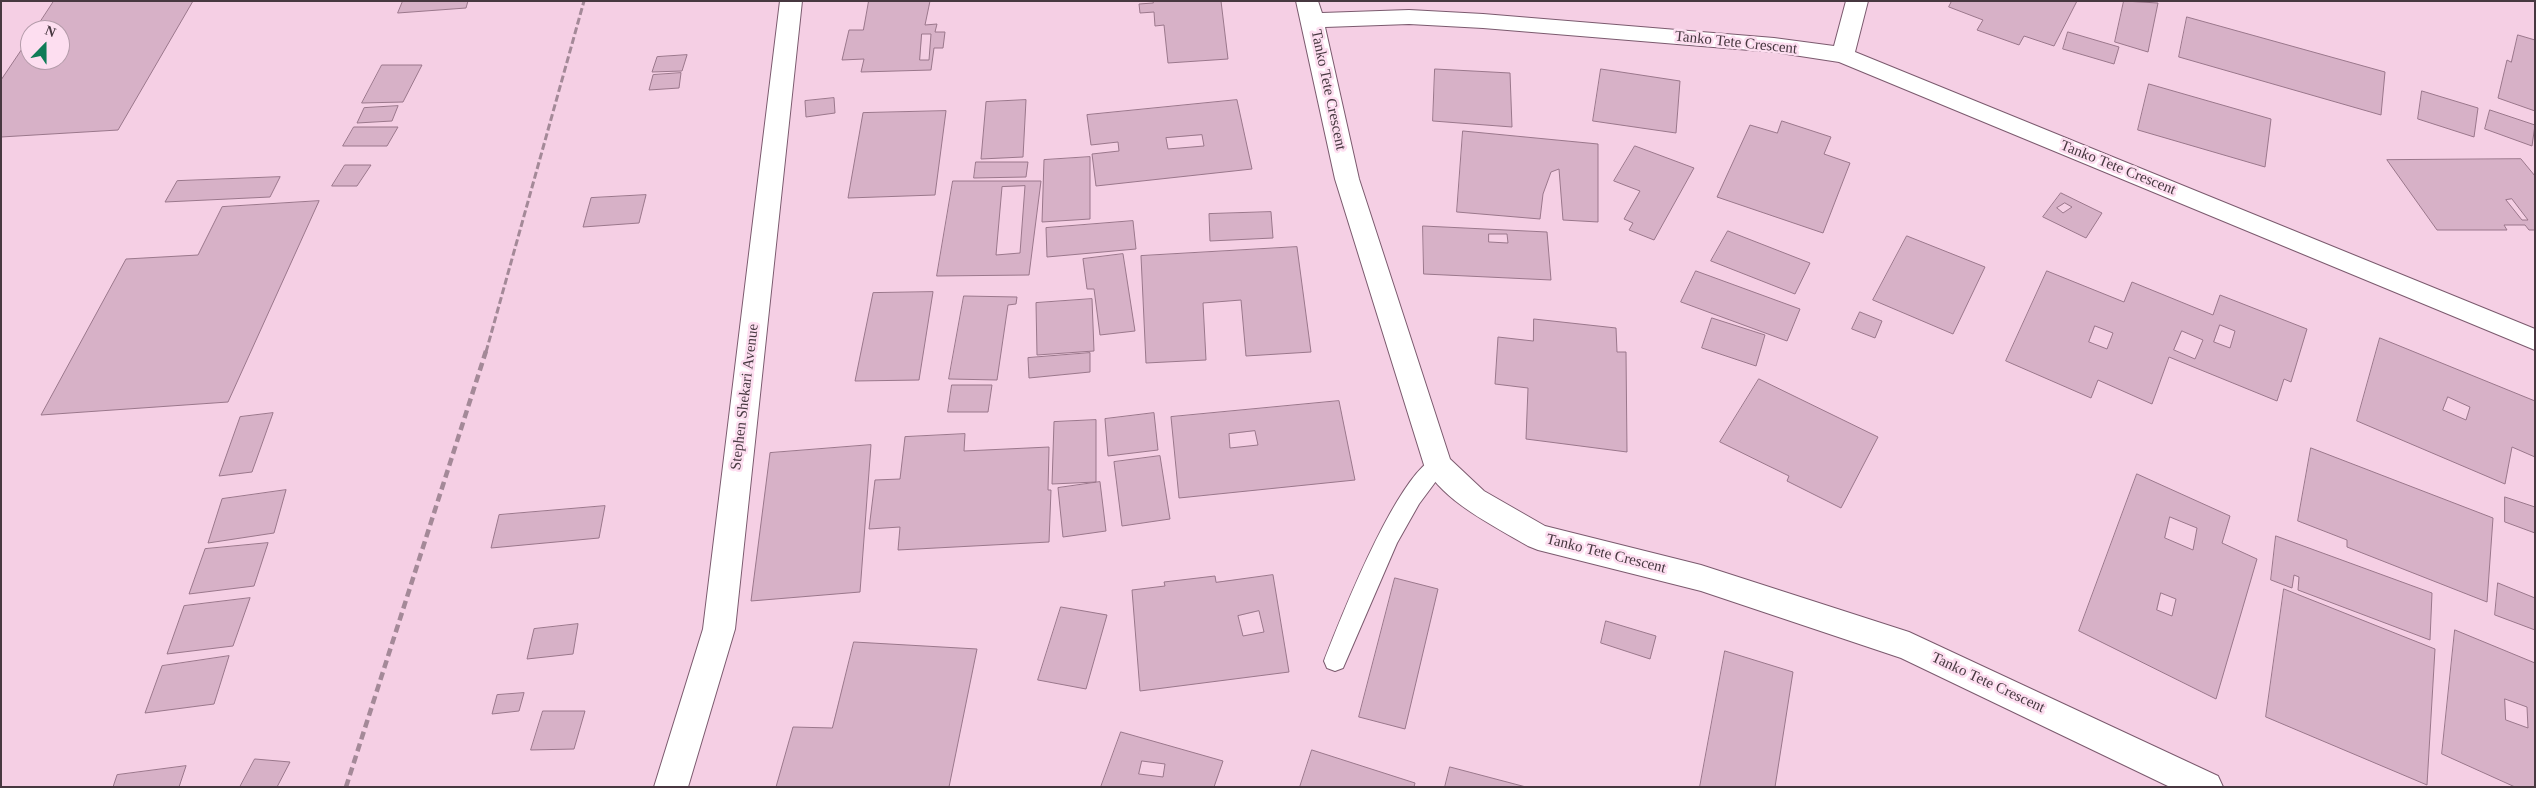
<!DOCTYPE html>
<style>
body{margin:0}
#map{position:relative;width:2536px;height:788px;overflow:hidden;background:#f5cfe4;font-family:Georgia,serif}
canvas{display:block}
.frame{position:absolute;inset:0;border:2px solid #473840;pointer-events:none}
.north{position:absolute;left:20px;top:20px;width:50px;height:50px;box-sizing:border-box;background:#fddef0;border:1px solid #b49caa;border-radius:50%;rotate:22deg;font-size:14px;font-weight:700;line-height:20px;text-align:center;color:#473840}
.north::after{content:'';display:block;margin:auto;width:18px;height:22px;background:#0f7c57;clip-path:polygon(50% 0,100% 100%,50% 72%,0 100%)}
</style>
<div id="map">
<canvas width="2536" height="788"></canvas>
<div class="frame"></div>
<div class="north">N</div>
</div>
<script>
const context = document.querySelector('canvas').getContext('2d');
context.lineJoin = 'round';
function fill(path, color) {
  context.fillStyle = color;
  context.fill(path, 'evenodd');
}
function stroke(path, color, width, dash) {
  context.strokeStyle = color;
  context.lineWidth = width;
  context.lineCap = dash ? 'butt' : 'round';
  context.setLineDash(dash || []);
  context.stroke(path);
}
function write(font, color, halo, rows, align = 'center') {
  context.font = font + ' Georgia,serif';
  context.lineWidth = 5;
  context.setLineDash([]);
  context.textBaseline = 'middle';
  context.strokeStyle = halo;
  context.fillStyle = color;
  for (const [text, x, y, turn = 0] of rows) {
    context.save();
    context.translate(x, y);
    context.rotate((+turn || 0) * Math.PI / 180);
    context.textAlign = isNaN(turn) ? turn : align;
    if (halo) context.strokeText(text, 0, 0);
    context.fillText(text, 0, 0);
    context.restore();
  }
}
const building = new Path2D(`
 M54 1H193L118 130 1 137V80L30 37V60H60V30H35Z
 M403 1H468L466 8 398 13Z
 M869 1H930L925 25 937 24 935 32H945L943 48H934L931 70 861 72 864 59 842 60 849 30H863ZM922 34H931L929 60H920Z
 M1153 1H1221L1228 59 1168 63 1164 25 1155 26 1154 12 1140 13 1139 4 1153 3Z
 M1952 1H2077L2054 46 2024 36 2019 45 1977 30 1983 20 1949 7Z
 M2124 1 2158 3 2148 52 2115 42Z
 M2187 17 2385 72 2381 115 2179 57Z
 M2068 32 2119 47 2114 64 2063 49Z
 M2518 35 2535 40V111L2498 98 2507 60 2511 62Z
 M687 55 682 71 652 72 657 57Z
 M382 65H422L403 102 362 103Z
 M1435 69 1510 73 1512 127 1433 121Z
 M1601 69 1680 81 1676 133 1593 121Z
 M681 73 679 88 649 90 653 75Z
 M2149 84 2271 119 2265 167 2138 130Z
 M2422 91 2478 108 2474 137 2418 119Z
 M834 98 835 113 806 117 805 101Z
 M1026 100 1023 157 981 159 986 102Z
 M1237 100 1252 169 1096 186 1092 154 1119 151 1118 142 1091 145 1087 115ZM1202 135 1204 146 1168 149 1166 138Z
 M398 106 392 121 357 123 364 108Z
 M2490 110 2535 125 2532 146 2485 129Z
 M946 111 935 195 848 198 863 113Z
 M1782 121 1831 137 1824 154 1850 163 1823 233 1717 197 1750 125 1777 133Z
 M354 127H398L387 146H343Z
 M1463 131 1598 144V222L1563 220 1559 169 1551 172 1543 194 1540 219 1457 212Z
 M1635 146 1694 168 1654 240 1629 230 1633 223 1624 219 1640 191 1614 181Z
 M1090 157V219L1042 222 1044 160Z
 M2521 159 2535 176V230H2529L2525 225H2504L2507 230H2437L2387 160ZM2512 199 2528 220H2522L2506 200Z
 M976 162H1028L1026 177 974 178Z
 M345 165H371L357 186H332Z
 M280 177 270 197 165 202 177 181Z
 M953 181H1041L1029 275 937 276ZM1025 186 1020 253 996 255 1002 187Z
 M2061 193 2102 213 2086 238 2043 217ZM2065 203 2072 207 2063 213 2057 208Z
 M646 195 639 223 583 227 591 198Z
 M319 201 228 402 41 415 126 259 198 255 222 207Z
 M1271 212 1273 238 1210 241 1209 214Z
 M1133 221 1136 249 1047 257 1046 228Z
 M1423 226 1547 232 1551 280 1424 274ZM1489 234H1507L1508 243 1489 242Z
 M1728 231 1810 263 1795 294 1711 261Z
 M1907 236 1985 267 1953 334 1873 300Z
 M1297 247 1311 352 1246 356 1241 300 1203 303 1206 360 1146 363 1141 256Z
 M1123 254 1135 331 1100 335 1094 289H1087L1083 259Z
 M1696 271 1800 309 1787 341 1681 302Z
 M2047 271 2124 302 2132 282 2213 315 2220 295 2307 329 2291 382 2284 379 2277 401 2169 357 2152 404 2098 380 2091 398 2006 361ZM2220 325 2235 331 2230 348 2214 342ZM2095 326 2113 333 2107 349 2089 342ZM2182 331 2203 340 2195 359 2174 350Z
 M933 292 919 380 855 381 873 293Z
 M964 296 1017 297 1016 304 1008 305 997 380 949 379Z
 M1092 299 1094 351 1037 355 1036 303Z
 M1860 312 1882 321 1875 338 1852 329Z
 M1712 318 1765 335 1756 366 1702 348Z
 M1534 319 1616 328 1617 352H1626L1627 452 1526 439 1528 388 1495 384 1498 337 1533 341Z
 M2380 338 2535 401V457L2512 447 2505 484 2357 421ZM2448 397 2470 407 2466 420 2443 410Z
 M1090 353V372L1029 378 1028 358Z
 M1759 379 1878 437 1841 508 1787 481 1789 476 1720 442Z
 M952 385H992L988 412H948Z
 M1339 401 1355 480 1179 498 1171 417ZM1255 431 1258 445 1230 448 1229 434Z
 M273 413 252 472 219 476 240 417Z
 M1154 413 1158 450 1108 456 1105 419Z
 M1096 420V482L1052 484 1054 422Z
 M965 434 964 451 1049 447 1048 490H1051L1049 542 898 550 900 527 869 529 875 480 900 479 905 437Z
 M871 445 860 592 751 601 770 453Z
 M2311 448 2493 518 2487 602 2347 547V540L2298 521Z
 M1160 456 1170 519 1122 526 1114 462Z
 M2137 474 2230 516 2222 543 2257 559 2216 699 2079 631ZM2170 517 2197 528 2193 550 2165 538ZM2161 593 2176 599 2172 616 2157 610Z
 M1100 482 1106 531 1063 537 1058 488Z
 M286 490 274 533 208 543 222 499Z
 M2505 497 2535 507V533L2505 522Z
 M605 506 599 538 491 548 499 515Z
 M2276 536 2432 593 2430 640 2298 590 2299 577 2294 575 2292 588 2271 580Z
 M268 543 254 586 189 594 205 549Z
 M1273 575 1289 672 1140 691 1132 590 1165 586 1164 582 1215 576 1216 582ZM1259 611 1264 632 1243 636 1238 616Z
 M1395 578 1438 589 1405 729 1359 717Z
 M2498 583 2535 598V630L2495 615Z
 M2284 589 2435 649 2427 785 2266 717Z
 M250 598 233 646 167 654 184 606Z
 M1061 607 1107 615 1086 689 1038 680Z
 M1606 621 1656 636 1650 659 1601 643Z
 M578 624 573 654 527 659 534 629Z
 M2455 630 2535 663V787H2515L2442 754ZM2505 699 2527 707 2528 728 2506 720Z
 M854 642 977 649 949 787H776L793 727 832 728Z
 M1725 651 1793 672 1775 787H1700Z
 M229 656 214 704 145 713 162 666Z
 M524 693 519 711 492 714 497 695Z
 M543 711H585L574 749 531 750Z
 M1121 732 1223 761 1214 787H1101ZM1142 761 1165 764 1163 777 1139 774Z
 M1312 750 1415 783 1414 787H1300Z
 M255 759 290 762 277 787H240Z
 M186 766 179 787H113L117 775Z
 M1450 767 1526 787H1445Z`);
fill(building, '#d7b1c7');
stroke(building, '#9a778b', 1);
const lane = new Path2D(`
 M1438 456 1445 459 1448 465 1419 504 1397 543 1343 668 1335 671 1327 668 1324 661C1340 620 1398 470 1438 456Z`);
const street = new Path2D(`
 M780 1H802L735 629 688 787H654L703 629Z
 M1296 1H1318L1322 13 1409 10 1483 14 1774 38 1834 46 1846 1H1868L1855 52 2535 329V350L1839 62 1774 52 1483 28 1409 24 1325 27 1359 179 1450 459 1484 491 1545 526 1701 565 1909 632 2218 776 2223 787H2170L1901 658 1701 591 1538 550 1528 546C1494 526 1442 501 1424 465L1335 179Z`);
stroke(lane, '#7b5a6e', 2);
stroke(street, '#7b5a6e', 2);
fill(lane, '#fff');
fill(street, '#fff');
stroke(new Path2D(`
 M486 352 584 1`), '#a48998', 3, [7, 3]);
stroke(new Path2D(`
 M346 787 486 351`), '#a48998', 4.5, [8, 4.5]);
write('15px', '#473840', '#fddef0', [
 ["Tanko Tete Crescent",1736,43,6],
 ["Tanko Tete Crescent",1328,90,78],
 ["Tanko Tete Crescent",2118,168,22],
 ["Stephen Shekari Avenue",745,397,-83],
 ["Tanko Tete Crescent",1606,554,14],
 ["Tanko Tete Crescent",1988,683,25]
]);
</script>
